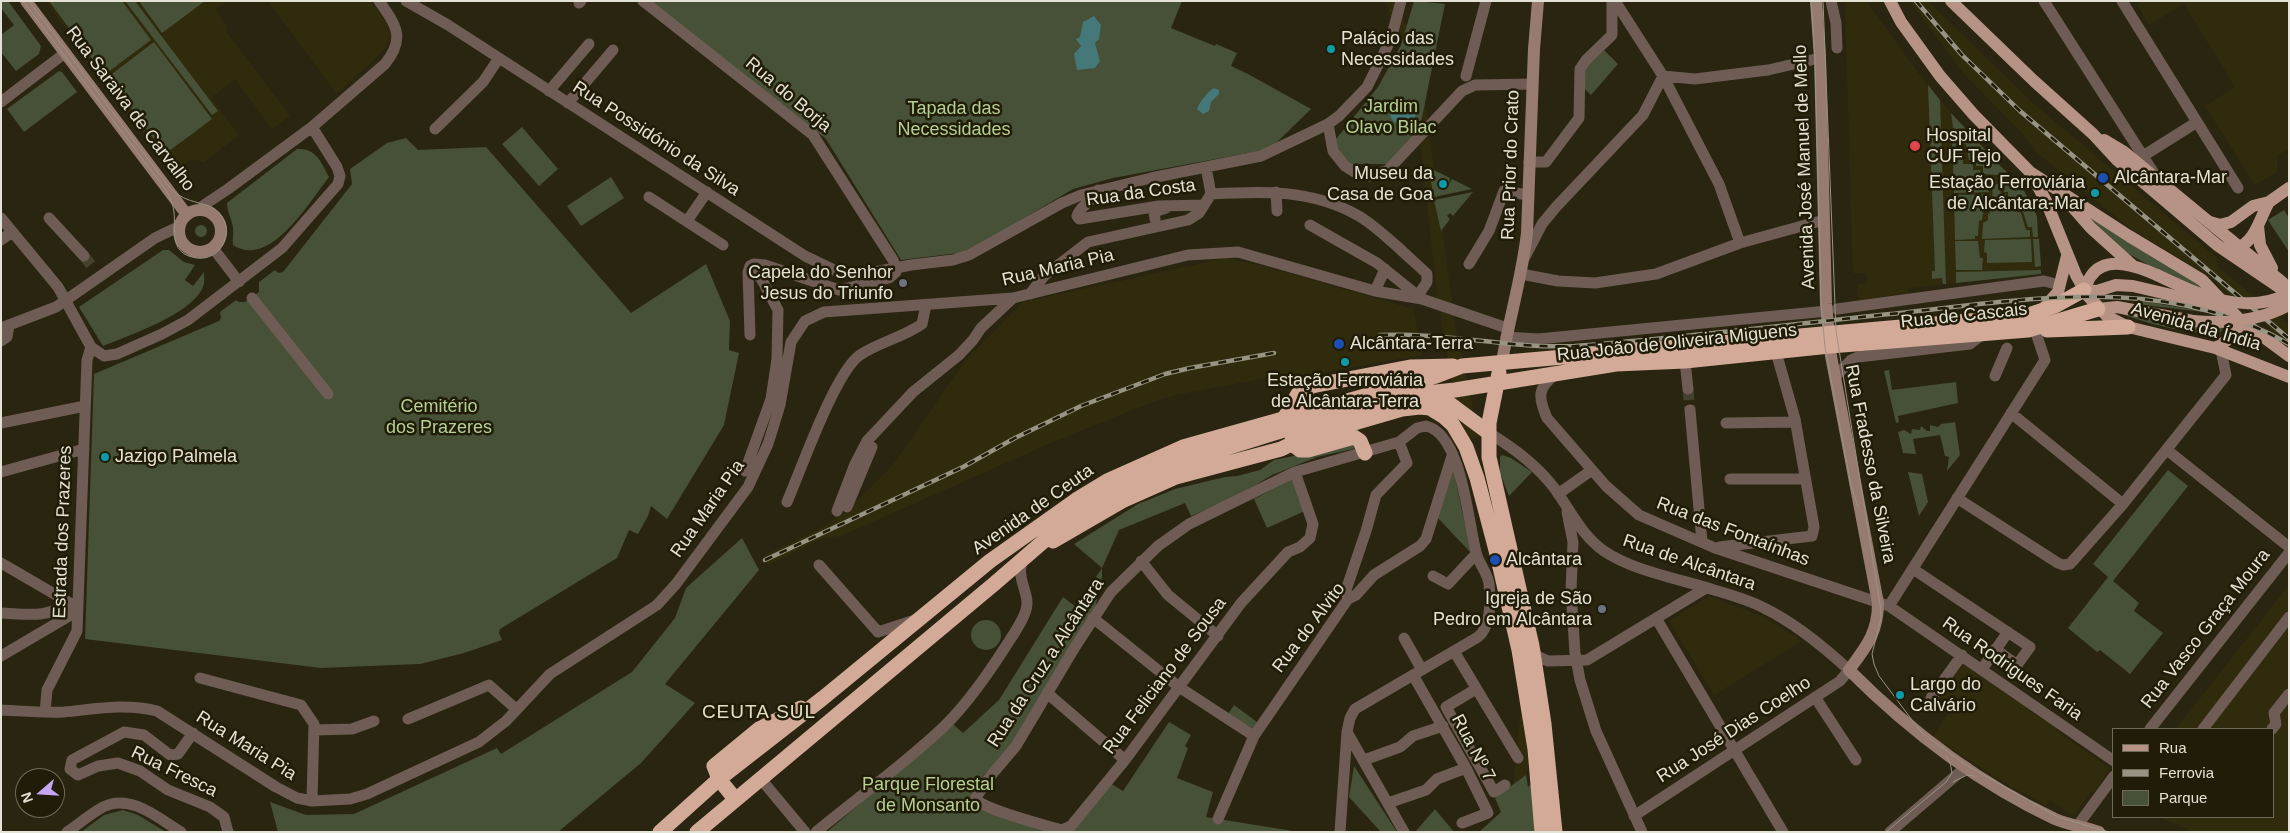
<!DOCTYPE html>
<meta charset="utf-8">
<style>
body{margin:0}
#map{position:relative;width:2290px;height:833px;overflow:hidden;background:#2a2510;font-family:Helvetica,sans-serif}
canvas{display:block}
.frame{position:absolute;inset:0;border:2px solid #e4e2d5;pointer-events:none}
.legend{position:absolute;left:2112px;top:728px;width:162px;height:90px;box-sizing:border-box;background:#201c07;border:1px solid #6e6b59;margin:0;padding:6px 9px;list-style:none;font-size:15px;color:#e4e2d5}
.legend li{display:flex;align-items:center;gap:10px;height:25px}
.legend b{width:25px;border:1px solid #6e6b59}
.north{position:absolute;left:15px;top:768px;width:50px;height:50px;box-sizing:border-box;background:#201c07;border:1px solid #6e6b59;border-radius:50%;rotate:251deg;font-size:14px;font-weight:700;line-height:20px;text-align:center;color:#e4e2d5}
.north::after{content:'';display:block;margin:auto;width:18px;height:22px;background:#c4a7f1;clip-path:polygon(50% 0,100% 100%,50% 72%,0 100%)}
</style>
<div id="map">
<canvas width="2290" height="833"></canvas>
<div class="frame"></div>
<ul class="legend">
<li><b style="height:6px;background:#b69385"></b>Rua</li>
<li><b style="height:6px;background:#979484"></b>Ferrovia</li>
<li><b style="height:14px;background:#465137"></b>Parque</li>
</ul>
<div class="north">N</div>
</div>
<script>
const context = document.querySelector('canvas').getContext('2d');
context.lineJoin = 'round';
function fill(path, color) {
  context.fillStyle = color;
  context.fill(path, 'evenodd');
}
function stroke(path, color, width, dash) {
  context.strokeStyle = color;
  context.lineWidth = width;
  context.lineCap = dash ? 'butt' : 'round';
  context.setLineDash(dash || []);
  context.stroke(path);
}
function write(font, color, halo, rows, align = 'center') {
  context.font = font + ' Helvetica,sans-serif';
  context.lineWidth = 5;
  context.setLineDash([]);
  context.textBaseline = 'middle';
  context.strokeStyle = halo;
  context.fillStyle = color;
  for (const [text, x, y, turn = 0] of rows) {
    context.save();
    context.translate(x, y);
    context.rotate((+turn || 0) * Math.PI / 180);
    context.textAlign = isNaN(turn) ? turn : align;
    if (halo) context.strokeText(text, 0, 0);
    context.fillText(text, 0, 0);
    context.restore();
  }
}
fill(new Path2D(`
 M46 1H227L216 10 228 27 225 30 290 116 272 129 235 79 211 98 239 135 204 162 192 159 173 173Z
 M268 1H370L387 23 390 32 389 41 383 51 337 94Z
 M1385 1H1397L1409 31 1422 79 1455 324 1479 437 1466 440 1450 373 1437 295 1417 114 1403 49Z
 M1845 1H1866L1920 75 1951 113 2021 185 2037 216 2041 274 1908 288 1909 295 1859 301 1857 285 1867 283 1866 273H1853Z
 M1910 1H1928L2034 104 2216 257 2218 267 2289 325V349L2275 339 2270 328 2227 293 2205 272 2204 273 2130 228 2036 152 2021 132 1963 73Z
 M2143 1H2289V148L2277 156V172L2255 185 2205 106 2235 87 2184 4 2149 25 2137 5Z
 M1227 258 1263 266 1413 309 1423 355 1279 380 1274 386 1272 377 1175 395 1147 404 1053 442 841 536 823 538 768 565 764 556 823 527 847 511 893 465 965 361 1023 302Z
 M2289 585V832H2194L2159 817H2274V729H2176Z
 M1709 596 1764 617 1802 641 1714 695 1669 621Z
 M1961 661 2031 709 2030 711 2057 728 2056 731 2110 768 2094 793 2091 791 2074 816 2050 800 2046 806 2023 792 2022 794 1933 737 1950 710 1933 699Z
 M1521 709 1531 740 1520 832H1509Z`), '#312b0e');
fill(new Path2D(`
 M1 1H8L41 46 39 54 16 71 1 52V35L14 25 1 8Z
 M49 1H122L151 40 104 75Z
 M125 1H135L218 111 212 115Z
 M139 1H205L162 33Z
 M650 1H1182L1171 28 1215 46 1216 44 1237 53 1231 66 1248 74 1311 109 1270 149 1113 178 1073 189 967 252 901 260 826 139Z
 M1414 1 1445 4 1419 132 1388 164H1351L1335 149 1336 139 1378 87 1401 45Z
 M154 42 212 119 165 154 108 77Z
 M1604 50 1618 64 1591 95 1583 87 1586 67Z
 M59 71 62 72 77 92 24 132 7 109Z
 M1928 85 1940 100 1946 284H1943L1942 278 1932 279V271H1935Z
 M1951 113 2000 166 2021 185 2037 216 2038 237H2033L2032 227H2028L2023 212 2017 210 2014 201 2008 199V192H2004L2003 185 1999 181 1998 175 1983 174V166H1976V159L1969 160 1966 144H1961V137H1958V134H1954Z
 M522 127 558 169 539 186 502 144Z
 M406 138 418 150 486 147 631 313 706 264 730 321 729 350 739 353 724 425 667 519 651 506 648 516 638 534 629 530 617 558 500 629 499 633 502 640 464 653 420 664 321 668 85 639 94 374 219 321 221 318 220 312 236 300 239 302H245L259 292V282L275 270 278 273 283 272 352 184 350 169 387 143Z
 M1952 139H1956V149H1963V164H1973V170H1980V180H1988L1989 192 1954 193Z
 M297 149C316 148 321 162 329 177 310 201 270 270 233 245 232 239 234 234 233 228 232 219 227 212 227 203Z
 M1428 167 1450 178 1449 184 1452 179 1472 189 1434 197Z
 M611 177 624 198 581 226 567 206Z
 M1992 178H1995L1996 184H1999L2001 194H2006V201L2013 202 2016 211 2021 213 2026 230H2030V237L1982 239 1983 223 1988 220V214L1990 213V207H1993Z
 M1473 192 1453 216 1450 213 1447 216 1450 219 1441 231 1434 200Z
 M1989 194 1987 208H1984L1982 220 1979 221 1978 236H1975V239L1955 240 1954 195Z
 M2284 210 2289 218V252L2268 220Z
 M2082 211 2202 286 2210 293 2159 271 2122 250Z
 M195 231a6 6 0 1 1 12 0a6 6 0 1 1-12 0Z
 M2031 239 2032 262 1987 263V253L1984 252 1985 240Z
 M2033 239H2039L2041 266 2035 267Z
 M1955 241H1978L1980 258H1983L1982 270H1956Z
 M163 250H169L184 262 195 265 185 280 193 286 204 272C204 277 205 282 203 287 192 314 128 336 103 346L79 307Z
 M2041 270V274L1956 283V272Z
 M2137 300 2212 313 2136 304Z
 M2114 311 2223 327 2221 332C2192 337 2142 322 2114 311Z
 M1889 370 1892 390 1956 382 1958 403 1898 416 1899 422 1896 423 1884 371Z
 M1955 422 1960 455 1947 471 1949 457 1945 456 1940 435 1913 439 1916 454 1903 453 1898 432 1904 430 1911 434 1912 429 1920 430 1921 426 1927 431H1930V425L1938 427 1941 424Z
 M1352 444 1355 448 1353 449 1317 457 1272 475 1236 497 1191 516 1185 503 1119 530 1102 568V577L1093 618 1017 742 983 776 969 801 1055 832H827L953 724 963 733 999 700 1063 597 1076 607 1102 568 1074 544 1138 504 1175 489 1225 477 1237 476 1260 470 1274 460Z
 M1502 455 1511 458 1532 472 1509 496 1500 473V457Z
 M1452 463 1471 553 1436 516Z
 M2168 470 2188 486 2113 581 2139 603 2134 611 2163 633 2130 674 2100 650 2097 652 2068 628 2108 577 2093 564Z
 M1908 472 1922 474 1928 502 1919 516Z
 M1292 479 1307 510 1267 528 1254 499Z
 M742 538 759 570 665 684 695 703 641 763 558 832H278L270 802 306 815 354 814 497 748 501 754 632 672 675 618 686 588Z
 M971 635a15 15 0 1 1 30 0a15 15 0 1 1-30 0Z
 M1234 705 1257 722 1253 729 1228 714Z
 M1169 722 1191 735 1185 746 1188 748 1177 778 1213 792 1206 817 1299 832H1070L1110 783 1123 791Z
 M1354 766 1397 832H1381L1349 797Z
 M1544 773 1549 832H1479L1501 812 1495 798 1526 775 1528 787Z
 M1435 809 1454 832H1415Z
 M123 810 138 815 166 832H81L104 815Z`), '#465137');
fill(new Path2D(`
 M1094 16 1101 25 1099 39 1095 43 1100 61 1095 68 1077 70 1074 54 1081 46 1076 39 1080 37 1083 22Z
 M1214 88 1219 90V94L1211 102 1209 111 1203 114 1197 109C1200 102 1207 92 1214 88Z
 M1390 112a13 13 0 1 1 26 0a13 13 0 1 1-26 0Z`), '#447879');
stroke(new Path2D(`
 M84 256 94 269
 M1688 389 1690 410`), '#46412e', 11, [11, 5.5]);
stroke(new Path2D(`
 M406 1 448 25 805 256 834 270 859 275 911 265 953 260 969 255 1062 203 1081 195 1151 178 1261 156 1328 124 1339 116 1367 87 1391 39 1401 1
 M643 1 813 135 893 260 896 268
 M1615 1 1663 76 1719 184 1740 243
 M1831 1 1836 23 1837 48
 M2044 1 2155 175
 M2122 1 2238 188
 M579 3 581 1
 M1466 76 1486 1
 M1663 76 1695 79 1768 70 1820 58
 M549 91 589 44
 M1 102 65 53
 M568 103 613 50
 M1328 124 1333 151 1345 166 1358 174 1370 176 1388 170 1462 91 1475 85 1532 84
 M435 129 483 82 499 58
 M2143 156 2197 122
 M1529 162H1546L1579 118 1580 69 1586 60 1612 35V1
 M1098 190C1094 201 1080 205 1077 216L1079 219 1159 206 1204 205
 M1276 192 1277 211
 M1211 194C1262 191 1311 189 1357 215 1372 223 1386 237 1399 248 1408 257 1418 265 1427 274V282L1419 294
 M649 197 723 245
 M200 210 204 205 228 189 312 127 385 64C406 38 396 25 379 1
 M1 218 58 287 91 347 104 356 117 354 162 334 188 320 282 248 338 184 340 176 337 167 312 127
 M49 218 84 256
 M1155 219 1154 212 1166 208
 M687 221 707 192
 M1310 225 1377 263 1422 299
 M1 240 12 232
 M213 248 239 282
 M1525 257 1542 224 1556 207 1643 115 1663 76
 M1469 264 1489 231 1504 191 1528 195
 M1521 274 1558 281 1595 283 1656 274 1740 243 1824 220
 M1375 291 1385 269
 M1030 294 1044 276 1088 242 1188 220 1199 213 1211 194 1206 167
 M252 298 328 394
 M1837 309 2044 281 2052 283
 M1 328 56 307 155 238 180 226
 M750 335 748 272 750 266
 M1506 337 1538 339 1827 311
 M1 341 7 337 9 325
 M1685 361 1688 389
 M1556 374C1537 388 1538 397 1547 418L1606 486 1639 515 1715 548 1889 606 2114 761
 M1995 376 2007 348
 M1835 377 1851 360 1858 357 1970 344 1983 334
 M1690 410 1702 542
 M2011 413 2118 500
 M1 423 85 406
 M1726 423 1795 422
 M1489 433C1514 448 1537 465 1555 489 1570 510 1582 536 1604 551 1633 571 1680 579 1714 590 1731 595 1749 600 1764 608 1795 623 1824 647 1849 670L1840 681 1634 816
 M2167 450 2289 547
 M745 471 771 399 777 359 778 310 762 280 750 266 754 264 765 265 839 290 889 278 896 272V268
 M1 472 84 449
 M1295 472 1313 524 1310 538 1300 547 1288 552 1241 603 1125 760 1071 826 1061 830C1042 824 987 811 975 799L988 779 1016 746 1075 647 1111 592 1158 546 1189 524 1295 472 1399 442 1417 428 1426 426C1462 434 1468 522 1476 552 1478 563 1488 573 1489 584 1491 600 1491 627 1478 637L1355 709 1350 718 1347 732 1340 832
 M1730 479H1805
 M1558 494 1592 470
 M1957 498 2058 563 2063 565 2070 564 2123 504 2226 375 2221 350
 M787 502C801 470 835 372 860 355 879 342 902 338 922 324L926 305
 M847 507 872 447
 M837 511 855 464 867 441 913 392 959 355 973 340 981 328 1013 298
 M1567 512 1573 542 1571 591 1575 653 1580 680 1596 731 1642 832
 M1719 547 1812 536 1814 527 1795 419 1776 352
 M1141 561 1168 595 1218 636
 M1 563 75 606
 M819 565 878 632 915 620
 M1913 569 2030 647 2017 665 1995 649
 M1433 576 1448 584 1476 554
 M1348 599 1346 590 1366 531 1376 495 1407 463 1399 442
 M1889 606 2045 360 2035 330
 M1 613C26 614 48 619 68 602
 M1093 618 1179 687 1254 736
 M1656 618 1783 832
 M1404 638 1422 670
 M1533 648 1537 656 1548 661 1587 660 1706 588
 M1454 651 1518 758
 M1 656 69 616 70 603
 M1982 669 2008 632
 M1413 675 1466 768 1488 813 1462 823
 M200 678 301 705 314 724 312 801
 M1476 689 1446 707 1494 792 1505 785
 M1047 693 1125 760
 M1815 697 1856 760
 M1931 698 1962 655
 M1 710C22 711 43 713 64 712 96 709 125 703 157 711L276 787 297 798 312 801 350 799 367 794 479 742 506 721 550 674 657 605 676 584 748 487 768 444 780 405 791 342 805 321 824 312 1013 298 1188 255 1238 252 1375 291 1422 299 1507 328
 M45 712 47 690 77 631 87 360 91 347
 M408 719 489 685 516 709
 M2150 729 2289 553
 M2203 729 2289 617
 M2272 729 2276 724 2274 713 2289 694
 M314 730 352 729 374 721
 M1347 732 1404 832
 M193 733 178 754 170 755 144 735 124 732 72 760 70 769 78 775 98 766 118 763 140 771 168 790 210 807 224 817 228 832
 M1364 760 1400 747 1413 736 1443 726
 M760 778 805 832
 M1388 803 1426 790 1437 779 1466 768
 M1218 819 1254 736 1348 599 1356 595 1374 575 1420 546 1426 539 1452 456
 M2078 825 2114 776
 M67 832C79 824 90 814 103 807 130 793 158 818 181 832
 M816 832C856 799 899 768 937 733 962 711 986 677 1004 649 1011 638 1020 626 1025 613 1033 595 1014 580 1023 558
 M1890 832 1966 767`), '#6e5c55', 11);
stroke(new Path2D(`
 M26 1 187 215
 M1816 1 1820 58 1826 304 1831 356 1878 603C1878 633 1866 647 1849 670 1909 730 1978 783 2055 819 2069 825 2085 827 2099 832
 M179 231a21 21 0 1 1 42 0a21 21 0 1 1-42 0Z
 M1502 362C1509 319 1522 277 1527 233L1534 49 1538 1`), '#977b70', 12);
stroke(new Path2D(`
 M1890 1 1901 22 1940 76 1974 115 2030 172 2129 236 2202 280 2239 319 2289 356
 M1951 1 2034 81 2093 134 2117 160 2217 245 2289 294
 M2104 140 2124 152 2283 283
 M2030 172 2046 201 2076 275 2088 296 2107 316 2128 327 2215 348 2289 377
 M2069 203 2091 228 2132 265
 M2210 222 2220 225 2231 222 2253 206 2269 202 2289 188
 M2258 226 2260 245 2272 268
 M2235 249C2256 242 2259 219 2269 202
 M2084 290 2097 291 2116 285 2133 286 2210 304 2231 315
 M2084 290C2086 286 2088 280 2091 276 2106 254 2139 267 2157 275
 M2043 309 2058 292 2067 256
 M2098 309 2117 307 2193 321
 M2215 348 2226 341 2243 322`), '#b69385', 12);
stroke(new Path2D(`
 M2047 330 2128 327
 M1499 373 1489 423V457L1532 646 1544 724 1555 832
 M1431 393 1442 398 1489 433
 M1365 453 1360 441 1354 437 1308 450H1300L1296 447 1285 417 1298 394 1312 386 1410 367 1453 366
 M1053 541 1122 501 1176 477 1281 449 1306 437 1402 409 1420 407 1430 408 1443 416 1453 425 1466 447 1477 478 1497 554 1519 650 1535 749 1542 832
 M735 799 719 779 714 766 759 729 801 708
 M660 832 719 779 823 698 990 561 1076 500 1109 480 1183 447 1436 376 1462 366 2025 316 2055 306 2084 290
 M697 832 994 584 1067 521 1117 490 1194 458 1319 419 1408 395 1455 390 1616 364 1685 361 1830 346 2028 330 2098 309`), '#d3a997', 15);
stroke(new Path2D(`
 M23 1 166 190C170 197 173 204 174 212 176 230 169 251 192 257 218 265 237 234 220 214 209 200 187 206 170 188L29 1
 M1811 1 1815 59 1821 304 1825 347 1851 485 1858 507
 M1823 1 1836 331 1880 604 1881 618 1872 654 1874 664 1879 676 1921 732 1966 765 2058 817 2109 832
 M1953 782 1967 775 1974 776
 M1886 832 1946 782 1952 773 1950 762 1946 756`), '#979484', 1);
const rail = new Path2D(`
 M1916 1 1962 55 2020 111 2288 338
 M1380 335C1446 332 1510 349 1575 346 1680 338 1785 325 1890 314 2026 300 2163 272 2289 344
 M765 560 963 467 1015 438 1081 406 1165 374 1190 368 1274 353`);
stroke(rail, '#979484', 4.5);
stroke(rail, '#201c07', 2.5, [8]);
stroke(new Path2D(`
 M2157 275C2199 295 2244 316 2289 294
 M2193 321C2226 324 2259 321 2289 305`), '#b69385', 12);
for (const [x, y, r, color] of [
 [1331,49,5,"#0f9aa8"],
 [1915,146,6,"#e0444e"],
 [2103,178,6,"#1a4fb4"],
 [1443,184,5,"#0f9aa8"],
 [2095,193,5,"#0f9aa8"],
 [903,283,5,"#6b7280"],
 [1339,344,6,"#1a4fb4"],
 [1345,362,5,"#0f9aa8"],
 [105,457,5,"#0f9aa8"],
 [1495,560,6,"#1a4fb4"],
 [1602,609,5,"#6b7280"],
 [1900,695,5,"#0f9aa8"]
]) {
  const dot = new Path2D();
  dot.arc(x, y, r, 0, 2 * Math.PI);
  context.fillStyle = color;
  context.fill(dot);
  stroke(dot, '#201c07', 2);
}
write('18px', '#e4e2d5', '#201c07', [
 ["Palácio das",1341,39],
 ["Necessidades",1341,60],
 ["Hospital",1926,136],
 ["CUF Tejo",1926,157],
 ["Museu da",1433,174,"right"],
 ["Casa de Goa",1433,195,"right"],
 ["Alcântara-Mar",2114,178],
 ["Estação Ferroviária",2085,183,"right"],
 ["de Alcântara-Mar",2085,204,"right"],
 ["Capela do Senhor",893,273,"right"],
 ["Jesus do Triunfo",893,294,"right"],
 ["Alcântara-Terra",1350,344],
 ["Estação Ferroviária",1345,381,"center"],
 ["de Alcântara-Terra",1345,402,"center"],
 ["Jazigo Palmela",115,457],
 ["Alcântara",1506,560],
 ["Igreja de São",1592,599,"right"],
 ["Pedro em Alcântara",1592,620,"right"],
 ["Largo do",1910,685],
 ["Calvário",1910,706]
], 'left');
write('18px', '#e4e2d5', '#201c07', [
 ["Rua do Borja",788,95,40],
 ["Rua Saraiva de Carvalho",130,109,53],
 ["Rua Possidónio da Silva",656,139,33],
 ["Rua Prior do Crato",1511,165,-88],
 ["Avenida José Manuel de Mello",1805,167,-92],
 ["Rua da Costa",1141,193,-8],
 ["Rua Maria Pia",1058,268,-13],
 ["Rua de Cascais",1964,316,-6],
 ["Avenida da Índia",2196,327,16],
 ["Rua João de Oliveira Miguens",1677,343,-6],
 ["Rua Fradesso da Silveira",1870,464,79],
 ["Rua Maria Pia",708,509,-55],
 ["Avenida de Ceuta",1033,510,-35],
 ["Estrada dos Prazeres",63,532,-88],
 ["Rua das Fontaínhas",1733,532,21],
 ["Rua de Alcântara",1689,563,19],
 ["Rua do Alvito",1309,628,-53],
 ["Rua Vasco Graça Moura",2206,629,-52],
 ["Rua da Cruz a Alcântara",1046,663,-57],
 ["Rua Rodrigues Faria",2012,669,35],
 ["Rua Feliciano de Sousa",1165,676,-53],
 ["Rua José Dias Coelho",1734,730,-33],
 ["Rua Maria Pia",246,746,32],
 ["Rua Nº 7",1473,748,62],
 ["Rua Fresca",174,772,26]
]);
write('18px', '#b6d094', '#201c07', [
 ["Jardim",1391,107],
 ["Olavo Bilac",1391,128],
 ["Tapada das",954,109],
 ["Necessidades",954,130],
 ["Cemitério",439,407],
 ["dos Prazeres",439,428],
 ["Parque Florestal",928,785],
 ["de Monsanto",928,806]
]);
context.letterSpacing = '1px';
write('19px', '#e3dec3', '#201c07', [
 ["CEUTA SUL",759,713]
]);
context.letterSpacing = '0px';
</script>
